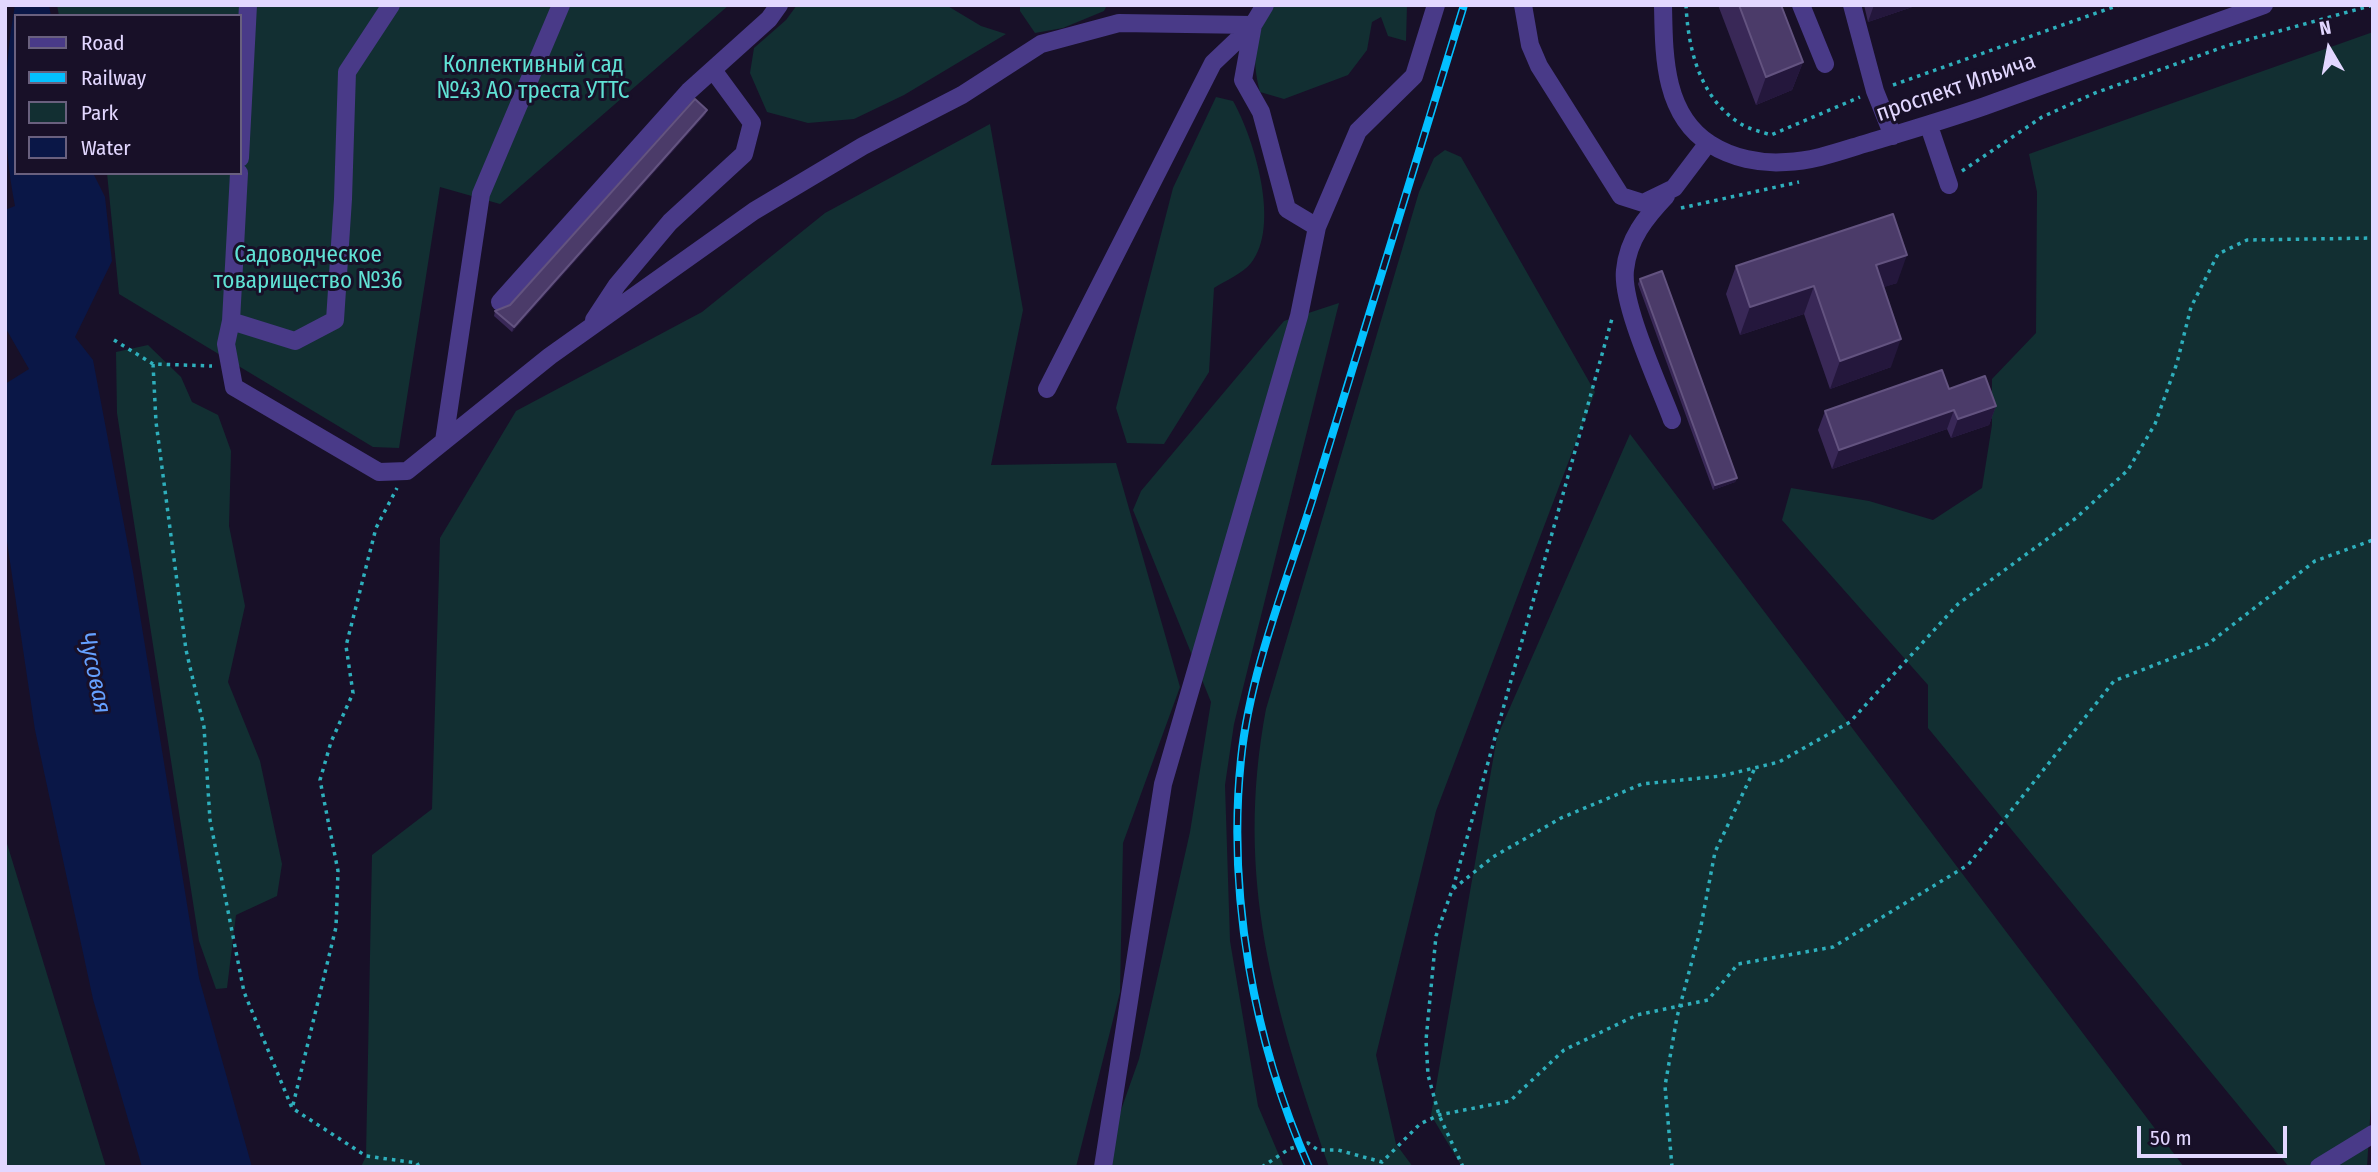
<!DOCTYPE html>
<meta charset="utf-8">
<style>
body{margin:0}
#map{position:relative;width:2378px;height:1172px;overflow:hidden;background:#181028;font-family:"Fira Sans Condensed",sans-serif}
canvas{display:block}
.frame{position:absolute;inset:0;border:7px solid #e2d7ff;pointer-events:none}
.legend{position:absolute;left:14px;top:14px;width:228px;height:161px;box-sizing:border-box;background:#181028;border:2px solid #69607e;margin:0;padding:9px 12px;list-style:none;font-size:21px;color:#e2d7ff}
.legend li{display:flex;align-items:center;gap:14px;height:35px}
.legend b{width:35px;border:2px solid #69607e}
.north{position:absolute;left:2294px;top:14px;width:70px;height:70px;-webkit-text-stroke:5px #181028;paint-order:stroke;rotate:350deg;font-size:19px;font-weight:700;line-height:28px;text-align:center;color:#e2d7ff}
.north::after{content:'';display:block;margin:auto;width:24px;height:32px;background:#e2d7ff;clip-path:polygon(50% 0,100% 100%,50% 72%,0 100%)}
.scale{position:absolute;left:2137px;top:1126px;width:150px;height:32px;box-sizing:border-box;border:4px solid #e2d7ff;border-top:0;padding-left:9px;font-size:21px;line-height:24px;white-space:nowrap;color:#e2d7ff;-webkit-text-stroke:5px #181028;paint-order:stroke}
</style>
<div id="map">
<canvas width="2378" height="1172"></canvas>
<div class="frame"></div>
<ul class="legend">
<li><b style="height:9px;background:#493a88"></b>Road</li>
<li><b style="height:9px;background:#03c0ff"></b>Railway</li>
<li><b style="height:19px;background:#122f32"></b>Park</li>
<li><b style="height:19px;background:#0a1747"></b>Water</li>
</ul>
<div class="north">N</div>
<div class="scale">50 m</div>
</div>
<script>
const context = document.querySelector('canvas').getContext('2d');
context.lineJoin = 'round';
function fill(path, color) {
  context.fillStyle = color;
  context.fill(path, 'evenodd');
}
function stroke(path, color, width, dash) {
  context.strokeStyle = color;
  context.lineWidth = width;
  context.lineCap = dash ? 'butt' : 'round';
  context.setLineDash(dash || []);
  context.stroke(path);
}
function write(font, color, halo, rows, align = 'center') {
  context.font = font + ' "Fira Sans Condensed",sans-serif';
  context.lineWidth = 6;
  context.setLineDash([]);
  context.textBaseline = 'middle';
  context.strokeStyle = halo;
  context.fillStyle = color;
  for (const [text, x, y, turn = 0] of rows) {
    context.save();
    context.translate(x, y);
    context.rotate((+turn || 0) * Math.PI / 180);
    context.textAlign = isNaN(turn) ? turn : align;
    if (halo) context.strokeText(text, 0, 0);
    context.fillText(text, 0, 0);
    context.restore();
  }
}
fill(new Path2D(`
 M57 5H729L500 204 440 187 399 448 373 447 119 294 107 173H240V16H59Z
 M797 5H946L981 26 1006 34 904 95 854 119 808 123 767 112 750 73 754 48 786 20Z
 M1020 5H1107L1104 11 1063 28 1035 33 1020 11Z
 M1275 5H1407L1406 41 1388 36 1381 17 1372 22 1367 50 1348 75 1284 99 1260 92C1251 57 1254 35 1275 5Z
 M2373 32V1071L2367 1167H2289L1928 728V685L1782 520 1791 488 1869 501 1933 520 1982 488 1992 425V379L2036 333 2037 192 2029 154Z
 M1216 97 1233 101C1254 138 1281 226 1251 263 1243 273 1225 281 1214 288L1209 372 1164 444 1127 443 1116 408 1173 188Z
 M990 124 1023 310 991 465 1116 463 1180 687 1123 843 1120 992 1076 1167H361L366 1156 372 855 432 809 440 538 516 411 702 312 825 213Z
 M1445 150 1461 157 1595 392 1436 811 1376 1055 1396 1144 1413 1167H1329C1274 1008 1234 879 1266 709L1419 192 1434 158Z
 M1339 303 1234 724 1225 785 1230 941 1258 1106 1284 1167H1101L1139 1059 1190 832 1211 702 1133 510 1141 491 1284 321Z
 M148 345 181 377 192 402 218 415 231 451 229 526 245 606 228 682 260 761 282 864 277 896 236 915 227 988 216 989 199 941 117 413 116 352Z
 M1630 434 2184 1167H1462L1431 1115 1497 737Z
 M5 837 106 1167H5Z`), '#122f32');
fill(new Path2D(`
 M15 5H49L51 16H16V173H93L105 197 112 261 75 337 93 360 133 572 199 978 252 1167H142L93 999 35 730 5 528V384L29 369 5 327V210L15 206C2 138 3 73 15 5Z`), '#0a1747');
stroke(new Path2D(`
 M1686 5C1688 49 1700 99 1741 124 1749 129 1762 132 1771 135L1860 97
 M1893 85 2119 5
 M1962 171 2042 117 2095 93 2229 45 2373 5
 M1681 208 1799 182
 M114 340 153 364 212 366
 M153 364 156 422 186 650 204 727 210 820 244 992 292 1108 366 1156 417 1163 419 1167
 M1453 888 1613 315
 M293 1105 336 927 338 871 320 780 331 742 353 693 346 646 376 528 397 488
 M1262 1167 1289 1149 1308 1143 1318 1150H1338L1382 1162 1420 1124 1439 1115 1510 1101 1564 1050 1637 1015 1708 1000 1738 964 1833 947 1968 865 2114 681 2208 644 2315 561 2373 540
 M1463 1167 1439 1115 1428 1075 1426 1040 1436 936 1452 890 1493 857 1561 818 1642 784 1721 776 1779 762 1850 722 1958 604 2076 518 2128 470 2155 424 2177 363 2191 307 2218 254 2247 240 2373 238
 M1672 1167 1665 1086 1677 1017 1700 931 1715 852 1755 768`), '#2eafbc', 3.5, [3.5, 5]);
stroke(new Path2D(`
 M1523 5 1530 45 1539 66 1621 196 1643 203 1674 188 1708 143
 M1663 5C1664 54 1663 114 1710 144 1732 158 1760 164 1786 162 1813 161 1838 152 1864 144 1904 132 1945 120 1985 106 2078 72 2171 39 2264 5
 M1801 5 1825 64
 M1852 5 1875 91 1893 136
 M1253 25 1243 80 1261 112 1287 209 1317 227
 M1929 126 1949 185
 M240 158 248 5
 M239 173 231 321 226 344 234 387 379 472 407 471 550 356 754 211 863 146 962 95 1041 44 1119 23 1253 25 1265 5
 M1666 196C1646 217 1628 239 1625 270 1621 304 1659 385 1672 420
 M500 302 689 91 769 19 779 5
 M594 320 617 285 670 222 744 154 752 123 713 70
 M231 321 295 341 335 320 343 199 347 72 391 5
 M1047 389 1213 63 1253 25
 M444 441 481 194 561 5
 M1103 1167 1163 784 1299 316 1317 227 1358 131 1414 76 1436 5
 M2319 1167 2373 1134`), '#493a88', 18);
const rail = new Path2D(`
 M1309 1167C1254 1042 1227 895 1241 759 1250 670 1289 576 1315 491 1365 329 1414 167 1464 5`);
stroke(rail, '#03c0ff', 8);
stroke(rail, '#181028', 5, [16]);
fill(new Path2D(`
 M1718 5H1781L1803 62 1792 90 1756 105Z
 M1864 5H1918L1868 22Z
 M707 110 705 115 512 332 494 316 495 311 510 305Z
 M1736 266 1897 283 1883 287 1891 367 1830 389 1804 314 1740 335 1726 294Z
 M1640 279 1737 478 1735 482 1713 490 1638 284Z
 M1949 389 1996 406 1989 425 1951 438 1947 429 1832 469 1818 430 1825 411Z`), '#392857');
fill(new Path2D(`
 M1874 5H1918L1868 22Z
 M1803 62 1792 90 1756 105 1766 77Z
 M707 110 705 115 512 332 514 327Z
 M1907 255 1897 283 1866 293 1876 265Z
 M1814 286 1804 314 1740 335 1750 307Z
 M1901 339 1891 367 1830 389 1840 361Z
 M1996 406 1989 425 1951 438 1958 419Z
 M1954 410 1947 429 1832 469 1839 450Z
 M1737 478 1735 482 1713 490 1715 485Z`), '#24173c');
const building = new Path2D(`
 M1739 5H1781L1803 62 1766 77Z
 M695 99 707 110 514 327 495 311 510 305Z
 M1893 214 1907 255 1876 265 1901 339 1840 361 1814 286 1750 307 1736 266Z
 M1662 271 1737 478 1715 485 1640 279Z
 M1942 370 1949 389 1985 376 1996 406 1958 419 1954 410 1839 450 1825 411Z`);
fill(building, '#4b3b69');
stroke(building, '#635380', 2);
write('23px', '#60e2d5', '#181028', [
 ["Коллективный сад",533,66],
 ["№43 АО треста УТТС",533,92],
 ["Садоводческое",308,256],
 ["товарищество №36",308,282]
]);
write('23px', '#e2d7ff', '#181028', [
 ["проспект Ильича",1956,88,-19]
]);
write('italic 24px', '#65a0ff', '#181028', [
 ["Чусовая",94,673,78]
]);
</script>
